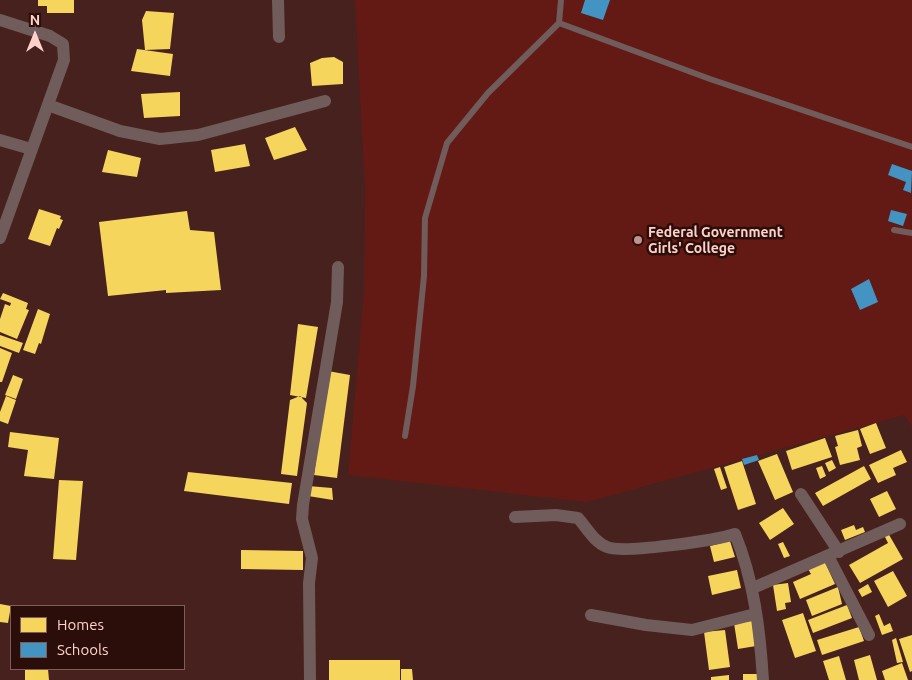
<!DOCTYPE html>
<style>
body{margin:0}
#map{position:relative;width:912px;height:680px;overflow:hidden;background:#47211e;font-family:Ubuntu,sans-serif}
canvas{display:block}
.legend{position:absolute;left:10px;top:605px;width:175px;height:65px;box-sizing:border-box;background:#2b0d09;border:1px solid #7f5c57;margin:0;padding:6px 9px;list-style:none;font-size:15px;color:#fed2cb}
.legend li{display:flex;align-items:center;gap:10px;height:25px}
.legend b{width:25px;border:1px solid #7f5c57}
.north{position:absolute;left:10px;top:10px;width:50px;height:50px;-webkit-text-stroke:4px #2b0d09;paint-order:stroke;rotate:0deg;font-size:14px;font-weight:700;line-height:20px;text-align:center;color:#fed2cb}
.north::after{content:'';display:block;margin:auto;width:18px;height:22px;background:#fed2cb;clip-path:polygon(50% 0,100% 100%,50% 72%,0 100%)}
</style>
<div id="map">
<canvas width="912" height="680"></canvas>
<ul class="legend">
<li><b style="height:14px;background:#f6d55c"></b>Homes</li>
<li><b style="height:14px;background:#4393c3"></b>Schools</li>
</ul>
<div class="north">N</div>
</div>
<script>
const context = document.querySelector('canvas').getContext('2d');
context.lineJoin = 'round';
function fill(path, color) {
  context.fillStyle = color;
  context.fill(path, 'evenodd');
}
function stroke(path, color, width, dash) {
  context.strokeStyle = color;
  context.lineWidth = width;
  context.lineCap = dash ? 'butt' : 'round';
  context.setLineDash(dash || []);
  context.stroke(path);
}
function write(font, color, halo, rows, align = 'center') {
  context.font = font + ' Ubuntu,sans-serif';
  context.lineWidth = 5;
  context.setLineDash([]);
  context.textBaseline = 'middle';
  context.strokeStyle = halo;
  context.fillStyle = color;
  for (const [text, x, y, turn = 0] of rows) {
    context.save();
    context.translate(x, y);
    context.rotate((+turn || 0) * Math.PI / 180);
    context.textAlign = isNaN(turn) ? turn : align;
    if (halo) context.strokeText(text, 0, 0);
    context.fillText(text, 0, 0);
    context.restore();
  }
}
fill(new Path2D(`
 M355 0H912V427L904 415 587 502 348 475 364 293 365 188Z`), '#641a14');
fill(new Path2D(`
 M38 0H74V13H47V6H38Z
 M146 11 174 13 170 49 145 50 142 20Z
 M137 49 173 54 170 76 131 71Z
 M334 57 343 62V84L312 86 310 63 322 58Z
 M180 92V116L144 118 141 94Z
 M295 127 307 150 274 160 265 138Z
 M245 144 250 166 215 172 211 150Z
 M108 150 141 158 137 177 102 172Z
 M39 209 61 216 60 219 63 220 59 229 57 228 50 246 28 239Z
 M187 211 190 230 214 232 221 290 166 293V290L108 296 99 222Z
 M3 293 28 303 26 309 29 310 17 339 0 332V319L5 304 10 306 11 303 0 299Z
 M38 309 50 314 41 344 39 343 35 354 23 350Z
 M298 324 318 327 306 398 290 395Z
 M0 335 23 343 19 353 0 346Z
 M0 348 12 353 2 382H0Z
 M328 371 350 375 337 478 314 475Z
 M13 375 23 379 16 399 5 395Z
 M6 396 16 400 8 424 0 421V412Z
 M300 396 307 403 297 476 281 474 290 400Z
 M876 423 886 448 870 454 860 429Z
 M858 430 862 446 857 448 860 460 840 465 835 447 838 446 835 436Z
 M10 432 59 438 54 479 24 476 28 450 8 447Z
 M825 438 832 457 792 470 786 451Z
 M901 450 907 462 893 468 896 475 878 483 869 465Z
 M777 454 793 492 775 500 758 461Z
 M832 460 836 468 829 472 825 463Z
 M742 461 756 504 738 510 724 467Z
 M822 466 826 476 820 479 816 468Z
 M864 466 871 479 823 506 815 493Z
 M720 467 727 488 721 490 714 469Z
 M188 472 292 483 289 504 184 491Z
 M59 480 83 481 76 560 53 559Z
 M308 486 332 488 333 500 308 496Z
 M887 491 896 509 879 517 870 499Z
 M783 508 794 524 770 540 759 523Z
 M854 525 856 530 863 527 865 532 845 540 841 530Z
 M888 533 903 559 860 583 849 565 888 543 884 535Z
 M730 541 735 557 714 562 710 546Z
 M783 542 790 556 784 558 778 544Z
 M241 550 303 551V570L241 569Z
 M825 562 835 584 800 599 793 582 811 574 808 569Z
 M737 570 741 588 712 595 708 576Z
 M893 571 907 596 888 607 874 581Z
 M788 583 791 602 785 603 786 609 777 611 773 585Z
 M868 584 872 592 862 597 858 590Z
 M838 587 842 604 812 616 806 600Z
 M0 604 11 606 8 623 0 622Z
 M847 605 852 618 813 633 808 620Z
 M803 613 816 651 795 658 782 620Z
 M879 614 884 626 890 623 893 631 882 635 875 616Z
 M752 621 756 646 738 649 734 623Z
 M859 627 864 641 822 655 817 640Z
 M725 630 730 667 709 670 704 632Z
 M912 635V671L910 672 899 639Z
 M896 638 903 662 897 663 892 640Z
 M870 655 877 680H859L854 660Z
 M839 656 846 680H829L823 661Z
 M329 660H400V680H329Z
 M902 663 908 680H885L882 671Z
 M25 669H48L49 680H25Z
 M401 669H412L413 680H401Z
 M743 674H758V680H743Z
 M729 675V680H711V677Z`), '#f6d55c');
fill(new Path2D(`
 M585 0H610L603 20 581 13Z
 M892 164 912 171 911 193 903 190 906 182 888 175Z
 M891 210 907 214 903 226 888 221Z
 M869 279 878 302 860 310 851 289Z
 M757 455 759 460 744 465 742 459Z`), '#4393c3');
stroke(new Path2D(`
 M561 0 559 23 710 79 912 147
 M894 230 912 233
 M405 436 413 386 424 276 425 218 447 143 488 93 559 23`), '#705c5a', 6);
stroke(new Path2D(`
 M278 0 279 37
 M0 20 50 36 63 44 64 60 0 238
 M48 105 120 131 160 139 198 135 325 101
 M0 140 31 149
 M801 494 839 552
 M515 517 556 515 578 518C587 528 594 542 607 547 623 554 717 540 735 534 754 580 760 631 763 680
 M828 556 869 635
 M753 588 900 524
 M591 615 646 625 692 630 755 614
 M310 680 309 583 312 558 302 519 303 505 337 302 338 267`), '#705c5a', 12);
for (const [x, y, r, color] of [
 [638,240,5,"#be948e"]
]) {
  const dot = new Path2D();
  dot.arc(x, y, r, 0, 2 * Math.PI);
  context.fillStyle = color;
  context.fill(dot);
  stroke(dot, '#2b0d09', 2);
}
write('bold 14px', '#fed2cb', '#2b0d09', [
 ["Federal Government",648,232],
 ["Girls' College",648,248]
], 'left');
</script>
